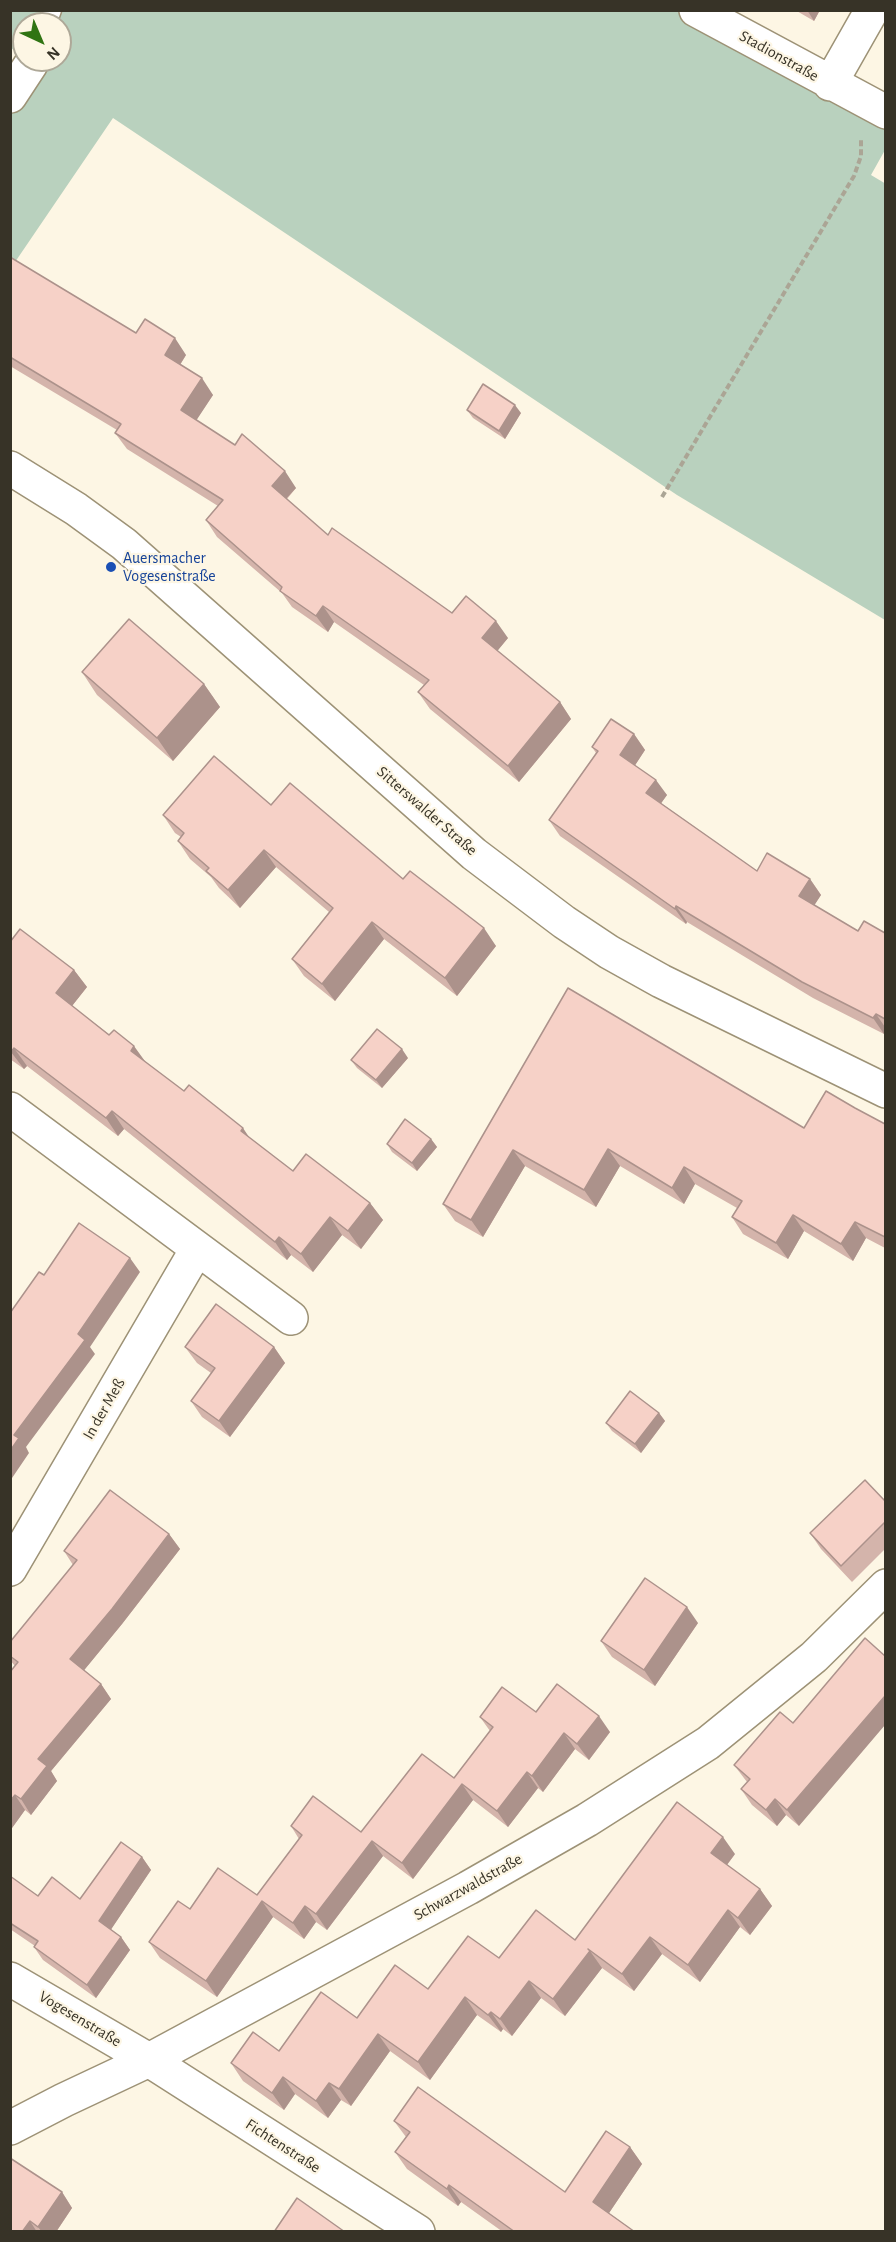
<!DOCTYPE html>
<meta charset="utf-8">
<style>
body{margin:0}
#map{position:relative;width:896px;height:2242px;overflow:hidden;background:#fdf6e4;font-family:"Alegreya Sans",sans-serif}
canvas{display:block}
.frame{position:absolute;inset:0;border:12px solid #373327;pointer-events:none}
.north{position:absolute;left:12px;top:12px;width:60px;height:60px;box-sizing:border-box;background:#fdf6e4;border:2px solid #aea898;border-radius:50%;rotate:136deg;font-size:16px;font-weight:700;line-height:24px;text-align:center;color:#373327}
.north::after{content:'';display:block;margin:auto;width:21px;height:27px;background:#307413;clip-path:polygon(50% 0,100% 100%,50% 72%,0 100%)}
</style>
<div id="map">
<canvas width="896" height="2242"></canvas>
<div class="frame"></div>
<div class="north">N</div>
</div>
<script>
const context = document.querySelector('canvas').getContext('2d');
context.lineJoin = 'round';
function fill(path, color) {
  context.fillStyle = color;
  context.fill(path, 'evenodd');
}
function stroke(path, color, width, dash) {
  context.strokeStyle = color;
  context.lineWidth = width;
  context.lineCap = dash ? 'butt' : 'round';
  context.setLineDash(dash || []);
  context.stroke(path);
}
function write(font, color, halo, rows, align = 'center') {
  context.font = font + ' "Alegreya Sans",sans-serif';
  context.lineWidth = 4.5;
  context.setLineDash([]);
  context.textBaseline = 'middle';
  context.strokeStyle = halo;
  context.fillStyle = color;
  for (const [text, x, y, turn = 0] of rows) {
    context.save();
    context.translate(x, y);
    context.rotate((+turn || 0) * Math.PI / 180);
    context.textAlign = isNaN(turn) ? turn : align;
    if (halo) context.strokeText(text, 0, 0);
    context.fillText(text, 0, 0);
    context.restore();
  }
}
fill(new Path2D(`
 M11 11H696L885 112V150L871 175 886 184 885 620 677 495 113 118 11 268V96L26 60H60V24H24V58L11 48Z`), '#b9d1be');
const service = new Path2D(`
 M47 24 52 10`);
const minor = new Path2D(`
 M696 10 886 112
 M830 84 872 10
 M10 96 31 64
 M10 1109 291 1318
 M10 1569 197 1249
 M10 1979 149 2060 418 2232
 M10 2128 64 2100 149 2060 468 1888 587 1820 708 1743 814 1657 886 1586`);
const tertiary = new Path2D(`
 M10 468 76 509 124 544 474 854 564 922 609 952 661 981 886 1091`);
stroke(service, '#9d9276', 21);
stroke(minor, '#9d9276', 36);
stroke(tertiary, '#9d9276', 36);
stroke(new Path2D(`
 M662 497 854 176 861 156V139`), '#aba595', 4, [6, 3]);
stroke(service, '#fff', 18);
stroke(minor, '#fff', 33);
stroke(tertiary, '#fff', 33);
fill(new Path2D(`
 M795 10H820L814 21Z
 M10 257 136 333 186 355 180 365 213 395 196 420 296 488 287 499 328 535 452 613 508 638 497 651 560 702 571 719 519 782 430 709 418 692 424 685 334 622 328 632 292 607 282 593 217 537 206 520 218 506 127 449 115 433 117 430 10 366Z
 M467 410 521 413 505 439 473 418Z
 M82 672 204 684 220 707 173 761 97 695Z
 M634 734 645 750 635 765 667 795 661 803 757 871 810 879 821 895 814 905 858 931 885 933V1032L884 1034 813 998 687 922 686 924 560 836 549 820 596 753 592 747Z
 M271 805 403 879 496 946 457 996 384 939 335 1001 304 976 292 959 329 912 276 867 240 908 219 888 211 877 190 859 178 841 181 837 175 833 163 815Z
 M10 942 74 970 87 987 72 1006 184 1091 249 1137 293 1171 370 1203 383 1220 361 1249 342 1235 313 1272 291 1255 287 1260 124 1129 118 1136 27 1066 24 1069 10 1059Z
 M568 988 804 1128 855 1108 885 1124V1248L866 1238 853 1261 804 1231 788 1259 743 1234 732 1217 737 1208 695 1184 684 1204 620 1166 596 1207 525 1166 483 1237 455 1221 443 1204Z
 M408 1058 382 1088 357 1068 351 1060Z
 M431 1139 437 1147 417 1171 392 1152 387 1144Z
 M185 1347H274L285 1363 230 1437 202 1417 191 1401 211 1373 197 1363Z
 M659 1413 665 1421 641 1453 612 1431 606 1423Z
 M885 1501V1549L852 1582 821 1549 810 1533Z
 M169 1534 180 1549 122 1624 84 1670 101 1684 111 1699 51 1771 57 1781 31 1815 25 1810 12 1828 10 1827V1671L15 1666 10 1660V1642L73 1565 64 1551Z
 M698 1623 655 1686 612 1657 601 1641Z
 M536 1712 610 1732 589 1760 575 1749 543 1792 538 1788 508 1827 473 1800 413 1879 383 1856 327 1930 316 1922 304 1939 273 1917 217 1997 160 1958 149 1942 190 1909 257 1895 299 1839 291 1826 361 1832 454 1778 490 1731 480 1717Z
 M780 1712 799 1826 786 1815 777 1826 752 1805 741 1789 747 1782 734 1765Z
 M735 1854 727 1865 760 1889 772 1906 750 1935 740 1927 700 1982 662 1954 634 1991 602 1968 565 2016 541 1998 512 2036 503 2029 501 2032 477 2015 430 2080 390 2051 351 2106 341 2100 328 2118 295 2094 284 2110 243 2081 231 2063 279 2051 428 1989 499 1958 575 1940Z
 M142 1857 151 1870 111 1929 121 1937 130 1950 96 1998 43 1960 34 1947 35 1946 10 1929V1876L38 1896 80 1899Z
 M394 2121 565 2192 630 2147 642 2164 609 2213 635 2232H503L461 2202 458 2206 407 2169 395 2152 406 2137Z
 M62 2192 72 2208 56 2232H10Z`), '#d4b4ab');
fill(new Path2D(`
 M807 10H820L814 21Z
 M175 338 186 355 176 371 165 355Z
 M202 378 213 395 192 427 181 410Z
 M515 405 521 413 505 439 499 431Z
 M285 471 296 488 283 502 272 486Z
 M323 606 334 622 328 632 316 616Z
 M496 621 508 638 494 655 482 638Z
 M204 684 220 707 173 761 157 738Z
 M560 702 571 719 519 782 508 766Z
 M634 734 645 750 632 770 620 755Z
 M656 780 667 795 657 809 646 793Z
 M264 850 276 867 240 908 228 890Z
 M810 879 821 895 810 912 799 896Z
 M676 906 687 922 686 924 675 909Z
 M372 922 384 939 335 1001 322 984Z
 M484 928 496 946 457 996 445 978Z
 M74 970 87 987 68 1011 56 993Z
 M876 1014 885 1027V1032L884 1034 873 1018Z
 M134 1046 147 1064 131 1051Z
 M14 1048 27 1066 24 1069 11 1052Z
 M402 1049 408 1058 382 1088 376 1080Z
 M112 1111 124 1129 118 1136 106 1118Z
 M243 1128 255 1146 241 1131Z
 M431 1139 437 1147 417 1171 412 1163Z
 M608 1149 620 1166 596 1207 584 1190Z
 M513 1150 525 1166 483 1237 471 1220Z
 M684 1167 695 1184 684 1204 672 1188Z
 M370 1203 383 1220 361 1249 348 1231Z
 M793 1215 804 1231 788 1259 776 1243Z
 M330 1217 342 1235 313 1272 301 1254Z
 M855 1222 866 1238 853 1261 841 1244Z
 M279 1237 291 1255 287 1260 275 1242Z
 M130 1258 140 1272 90 1347 95 1354 26 1447 29 1453 10 1481V1451L14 1435 78 1334Z
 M274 1347 285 1363 230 1437 219 1421Z
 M659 1413 665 1421 641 1453 635 1444Z
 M169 1534 180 1549 122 1624 81 1674 70 1659Z
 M687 1607 698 1623 655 1686 644 1670Z
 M101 1684 111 1699 51 1771 57 1781 31 1815 21 1799 38 1759Z
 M885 1696V1725L799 1826 787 1810Z
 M599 1716 610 1732 589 1760 577 1744Z
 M564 1733 575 1749 543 1792 532 1776Z
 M527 1772 538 1788 508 1827 497 1811Z
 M462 1784 473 1800 413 1879 402 1863Z
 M15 1795 25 1810 12 1828 10 1826V1801Z
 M775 1799 786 1815 777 1826 766 1810Z
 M723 1837 735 1854 723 1870 711 1853Z
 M372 1841 383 1856 327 1930 316 1914Z
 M142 1857 151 1870 108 1934 99 1921Z
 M760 1889 772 1906 750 1935 738 1918Z
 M262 1901 273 1917 217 1997 206 1981Z
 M305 1906 316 1922 304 1939 293 1923Z
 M728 1910 740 1927 700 1982 688 1965Z
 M121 1937 130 1950 96 1998 87 1985Z
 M650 1937 662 1954 634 1991 622 1974Z
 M590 1951 602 1968 565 2016 553 1999Z
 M529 1981 541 1998 512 2036 500 2019Z
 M465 1997 477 2015 430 2080 418 2062Z
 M491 2012 503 2029 501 2032 488 2015Z
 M378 2034 390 2051 351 2106 339 2089Z
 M283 2077 295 2094 284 2110 272 2093Z
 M329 2083 341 2100 328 2118 316 2101Z
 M630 2147 642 2164 605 2219 593 2202Z
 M449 2185 461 2202 458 2206 447 2189Z
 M62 2192 72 2208 56 2232H42L38 2227Z
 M30 2221 37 2232H22Z`), '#ac928b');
const building = new Path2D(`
 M10 257 136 333 145 319 175 338 165 355 202 378 181 410 235 445 242 434 285 471 272 486 328 535 332 528 452 613 466 596 496 621 482 638 560 702 508 766 418 692 429 680 323 606 316 616 280 591 282 587 206 520 223 500 115 433 121 424 10 357Z
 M483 384 515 405 499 431 467 410Z
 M129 619 204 684 157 738 82 672Z
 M611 719 634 734 620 755 656 780 646 793 757 871 767 853 810 879 799 896 858 931 864 921 885 933V1019L876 1014 873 1018 802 982 676 906 675 909 549 820 598 751 592 747Z
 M214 756 271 805 290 783 403 879 410 871 484 928 445 978 372 922 322 984 292 959 333 908 264 850 228 890 206 871 209 868 178 841 184 833 163 815Z
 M20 929 74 970 56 993 109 1035 114 1030 134 1046 131 1051 184 1091 189 1085 243 1128 241 1131 293 1171 306 1154 370 1203 348 1231 330 1217 301 1254 279 1237 275 1242 112 1111 106 1118 14 1048 11 1052 10 1051V942Z
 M568 988 804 1128 826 1091 855 1108 885 1124V1237L855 1222 841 1244 793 1215 776 1243 732 1217 742 1201 684 1167 672 1188 608 1149 584 1190 513 1150 471 1220 443 1204Z
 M377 1029 402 1049 376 1080 351 1060Z
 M405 1119 431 1139 412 1163 387 1144Z
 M79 1223 130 1258 78 1334 85 1340 14 1435 19 1438 10 1451V1313L39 1272 44 1275Z
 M216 1304 274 1347 219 1421 191 1401 215 1368 185 1347Z
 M630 1391 659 1413 635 1444 606 1423Z
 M865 1480 885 1501V1522L841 1566 810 1533Z
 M110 1490 169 1534 112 1609 70 1659 101 1684 38 1759 47 1766 21 1799 15 1795 10 1801V1672L18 1662 10 1656V1642L77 1560 64 1551Z
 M645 1578 687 1607 644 1670 601 1641Z
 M865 1638 885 1656V1696L787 1810 775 1799 766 1810 741 1789 750 1779 734 1765 780 1712 793 1723Z
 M557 1684 599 1716 577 1744 564 1733 532 1776 527 1772 497 1811 462 1784 402 1863 372 1841 316 1914 305 1906 293 1923 262 1901 206 1981 149 1942 178 1901 190 1909 218 1868 257 1895 302 1835 291 1826 313 1796 361 1832 422 1754 454 1778 493 1727 480 1717 502 1687 536 1712Z
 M677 1802 723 1837 711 1853 760 1889 738 1918 728 1910 688 1965 650 1937 622 1974 588 1949 590 1951 553 1999 529 1981 500 2019 491 2012 488 2015 465 1997 418 2062 378 2034 339 2089 329 2083 316 2101 283 2077 272 2093 231 2063 253 2032 279 2051 321 1992 357 2018 395 1965 428 1989 468 1936 499 1958 536 1910 575 1940Z
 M121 1842 142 1857 99 1921 121 1937 87 1985 34 1947 38 1941 10 1923V1876L38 1896 52 1877 80 1899Z
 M418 2087 565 2192 606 2131 630 2147 593 2202 635 2232H515L449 2185 447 2189 395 2152 410 2132 394 2121Z
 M10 2158 62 2192 38 2227 30 2221 22 2232H10Z
 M297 2198 345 2232H274Z`);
fill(building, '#f6d1c7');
stroke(building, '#ac928b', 1.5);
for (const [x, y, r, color] of [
 [111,567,6,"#1a4fb4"]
]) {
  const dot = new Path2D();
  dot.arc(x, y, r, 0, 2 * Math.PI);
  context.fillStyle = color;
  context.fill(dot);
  stroke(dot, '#fdf6e4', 2);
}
write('16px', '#373327', '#fdf6e4', [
 ["Stadionstraße",779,56,29],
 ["Sitterswalder Straße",427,811,41],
 ["In der Meß",104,1409,-60],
 ["Schwarzwaldstraße",468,1887,-29],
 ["Vogesenstraße",80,2019,31],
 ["Fichtenstraße",283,2146,33]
]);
write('16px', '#164399', '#fdf6e4', [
 ["Auersmacher",123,558],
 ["Vogesenstraße",123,576]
], 'left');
</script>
